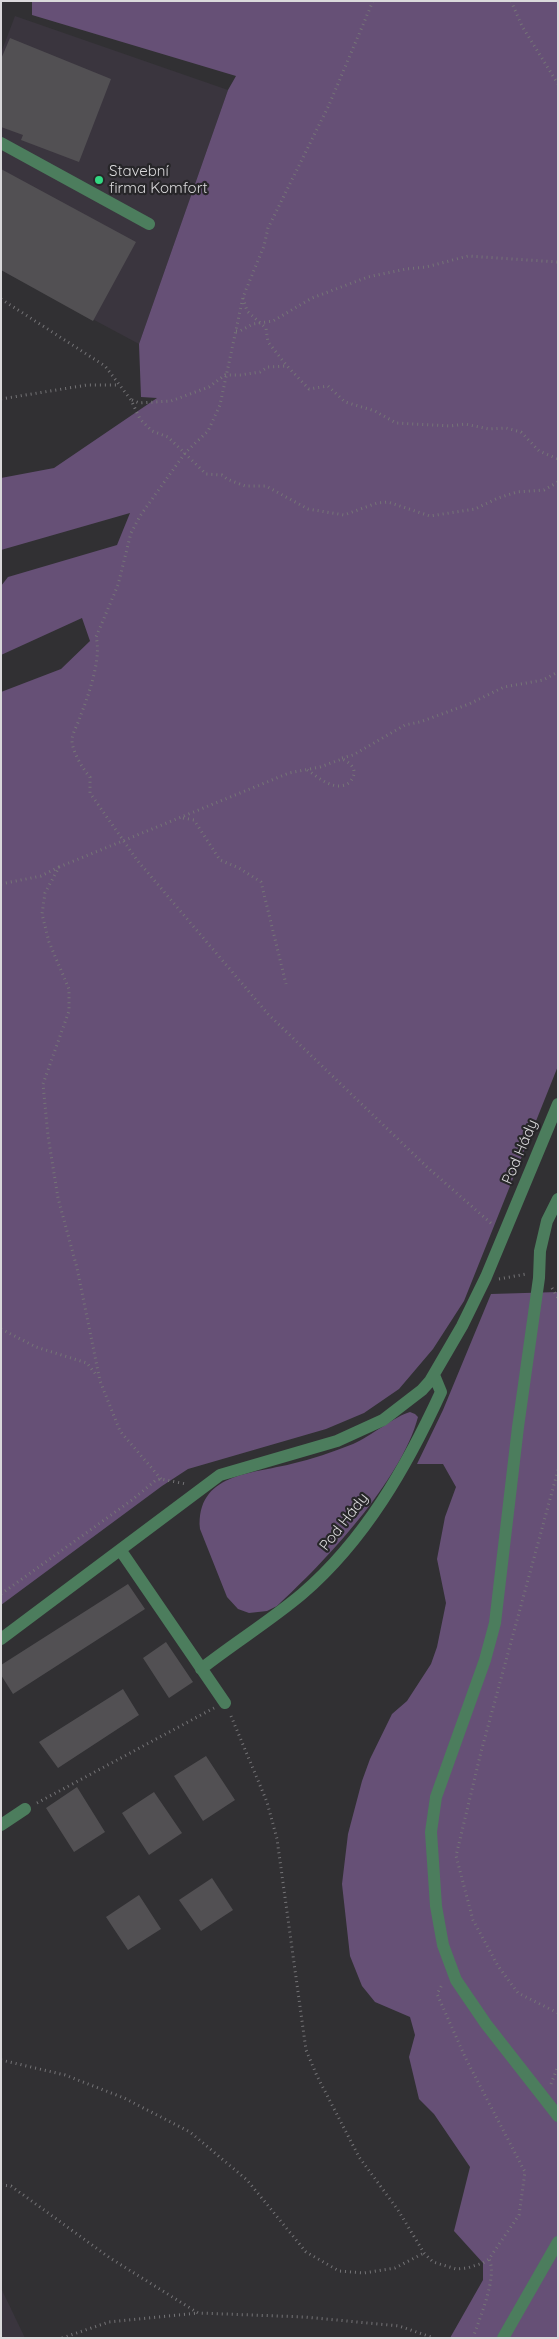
<!DOCTYPE html>
<meta charset="utf-8">
<style>
body{margin:0}
#map{position:relative;width:559px;height:2339px;overflow:hidden;background:#313033;font-family:Quicksand,sans-serif}
canvas{display:block}
.frame{position:absolute;inset:0;border:2px solid #dad9db;pointer-events:none}
</style>
<div id="map">
<canvas width="559" height="2339"></canvas>
<div class="frame"></div>
</div>
<script>
const context = document.querySelector('canvas').getContext('2d');
context.lineJoin = 'round';
function fill(path, color) {
  context.fillStyle = color;
  context.fill(path, 'evenodd');
}
function stroke(path, color, width, dash) {
  context.strokeStyle = color;
  context.lineWidth = width;
  context.lineCap = dash ? 'butt' : 'round';
  context.setLineDash(dash || []);
  context.stroke(path);
}
function write(font, color, halo, rows, align = 'center') {
  context.font = font + ' Quicksand,sans-serif';
  context.lineWidth = 4.5;
  context.setLineDash([]);
  context.textBaseline = 'middle';
  context.strokeStyle = halo;
  context.fillStyle = color;
  for (const [text, x, y, turn = 0] of rows) {
    context.save();
    context.translate(x, y);
    context.rotate((+turn || 0) * Math.PI / 180);
    context.textAlign = isNaN(turn) ? turn : align;
    if (halo) context.strokeText(text, 0, 0);
    context.fillText(text, 0, 0);
    context.restore();
  }
}
fill(new Path2D(`
 M15 16 228 90 139 344 1 270V53Z
 M1 2288 25 2338H1Z`), '#3a353e');
fill(new Path2D(`
 M32 1H558V1066L464 1301 433 1349 399 1389 364 1413 326 1429 188 1469 162 1486 1 1605V692L61 669 90 641 82 618 1 655V586L8 577 117 545 130 513 1 550V478L54 468 157 398 141 397 139 344 228 90 236 76 32 15Z
 M558 1292V2338H450L483 2280V2263L454 2231 470 2167 434 2114 419 2099 409 2057 415 2035 410 2017 375 2002 362 1986 350 1956 342 1884 348 1834 362 1781 370 1759 392 1714 407 1701 431 1664 437 1647 446 1603 437 1559 445 1517 456 1487 443 1464H417L443 1410 491 1294Z
 M410 1412 415 1414 418 1417C401 1481 325 1562 277 1606L267 1611 249 1613 238 1609 227 1597 200 1529C196 1473 252 1474 291 1464 312 1459 333 1452 353 1444 370 1437 395 1416 410 1412Z`), '#665076');
fill(new Path2D(`
 M10 38 111 79 79 162 21 140 23 135 1 127V59Z
 M1 169 136 242 93 321 1 270Z
 M128 1584 145 1609 13 1694 1 1675V1665Z
 M166 1642 193 1682 169 1698 143 1658Z
 M123 1689 139 1715 58 1768 39 1742Z
 M206 1756 235 1800 203 1821 174 1776Z
 M77 1787 105 1832 74 1852 46 1808Z
 M154 1792 182 1833 149 1855 122 1813Z
 M212 1878 233 1910 201 1931 179 1900Z
 M139 1895 161 1929 128 1950 106 1917Z`), '#525053');
stroke(new Path2D(`
 M373 1 329 105 268 228 264 246 243 297 220 405 208 431 185 453 140 516 131 533 118 585 96 637C102 658 88 697 80 717 78 724 73 732 72 739 71 749 83 770 90 777V793L137 860 268 1014 427 1167 493 1225
 M511 1 522 26 558 84
 M243 298 247 311 266 328 268 342 287 366 309 389 328 386 345 402 375 411 396 423 450 426 465 424 489 429 506 428 521 432 539 451 558 459
 M1 299 105 366 131 400 140 419 152 431 168 437 206 474 222 475 227 479 245 486H266L308 509 344 515 377 503 388 502 430 516 475 509 498 498 517 492 544 490 558 482
 M236 331H240L253 324 273 321 312 298 368 277 406 269 426 267 468 256 558 262
 M1 399 87 385H118
 M132 400 139 403 171 401 209 387 225 375H240L260 372 268 367 286 366
 M342 758 353 755 405 725 420 722 469 704 504 687 543 680 558 672
 M183 818 194 820 220 860 239 868 261 882 286 984
 M1 884 41 876 59 867
 M499 1279 526 1274
 M552 1288 558 1298
 M1 1329 36 1347 87 1363 97 1376
 M558 1470 481 1752 456 1856 473 1920 498 1966 518 1993 558 2013
 M161 1479 120 1431 100 1381 77 1268 58 1198 48 1136 43 1084 69 1011V989L49 942 42 914 45 893 59 867 289 773 320 767 342 759C353 764 359 772 349 783 334 792 319 778 306 769
 M1 1594 132 1500 156 1480 161 1479 186 1484
 M231 1716 267 1802 277 1839 306 2050 317 2076 359 2157 398 2210 424 2253 433 2262 456 2269 467 2268 483 2263 489 2259 519 2215 525 2172 466 2059 437 1994 443 1983
 M37 1803 214 1708
 M1 2060 65 2075 124 2098 190 2132 247 2180 306 2252 339 2271 364 2273 395 2268 424 2253
 M551 2084 558 2066
 M1 2185 11 2186 110 2258 198 2313 305 2317 399 2326 434 2338
 M62 2338 109 2322 198 2313
 M473 2338C479 2319 498 2277 489 2259`), '#757477', 3, [1, 4]);
stroke(new Path2D(`
 M1 143 149 224
 M558 1199 547 1221 540 1251 539 1278 518 1427 495 1623 485 1660 436 1797 431 1832 436 1906 443 1945 456 1980 486 2024 558 2116
 M121 1551 225 1703
 M1 1639 220 1475 337 1441 383 1420 422 1390 430 1381 462 1326 486 1277 558 1104
 M201 1669C234 1643 270 1621 302 1594 365 1540 407 1466 441 1392L434 1375
 M1 1825 25 1809
 M503 2338 558 2242`), '#4c7d5d', 12);
for (const [x, y, r, color] of [
 [99,180,5,"#32d882"]
]) {
  const dot = new Path2D();
  dot.arc(x, y, r, 0, 2 * Math.PI);
  context.fillStyle = color;
  context.fill(dot);
  stroke(dot, '#272629', 2);
}
write('15px', '#dad9db', '#272629', [
 ["Stavební",109,171],
 ["firma Komfort",109,188]
], 'left');
write('15px', '#dad9db', '#272629', [
 ["Pod Hády",520,1152,-67],
 ["Pod Hády",344,1522,-52]
]);
</script>
